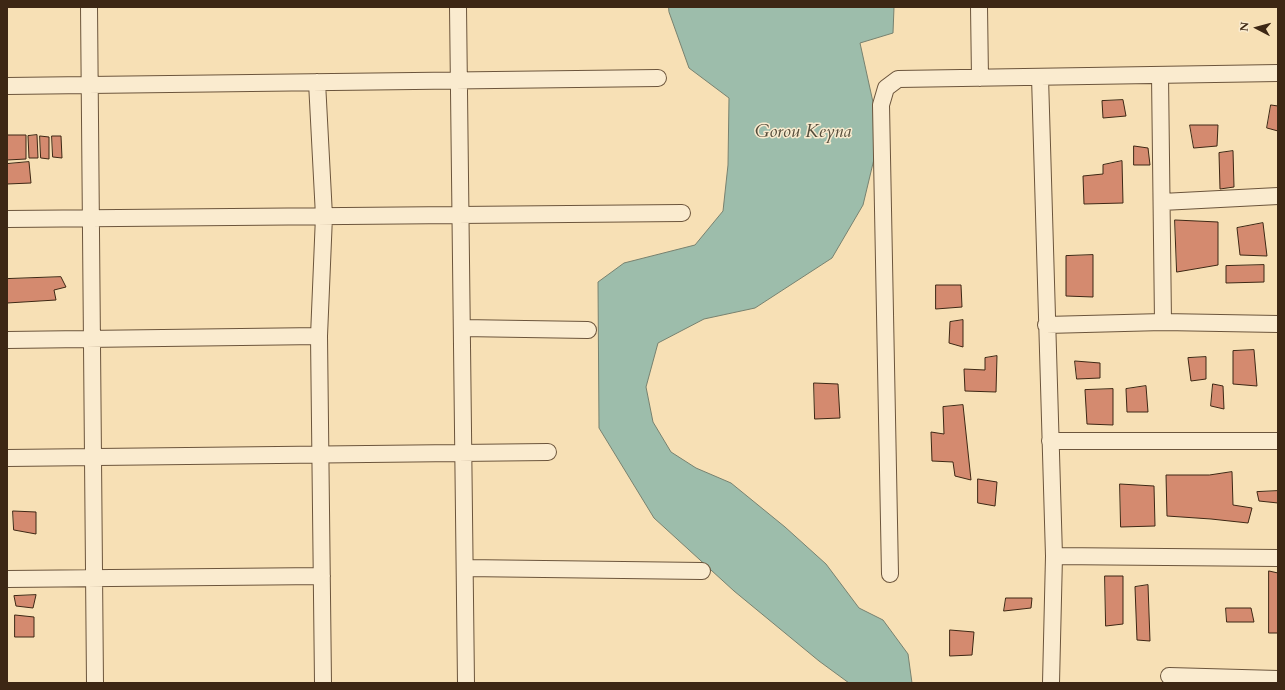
<!DOCTYPE html>
<style>
body{margin:0}
#map{position:relative;width:1285px;height:690px;overflow:hidden;background:#f7e0b5;font-family:Cardo,serif}
canvas{display:block}
.frame{position:absolute;inset:0;border:8px solid #3d2714;pointer-events:none}
.north{position:absolute;left:1237px;top:8px;width:40px;height:40px;-webkit-text-stroke:3px #faebcf;paint-order:stroke;rotate:276deg;font-size:11px;font-weight:700;line-height:16px;text-align:center;color:#3d2714}
.north::after{content:'';display:block;margin:auto;width:14px;height:18px;background:#3d2714;clip-path:polygon(50% 0,100% 100%,50% 72%,0 100%)}
</style>
<div id="map">
<canvas width="1285" height="690"></canvas>
<div class="frame"></div>
<div class="north">N</div>
</div>
<script>
const context = document.querySelector('canvas').getContext('2d');
context.lineJoin = 'round';
function fill(path, color) {
  context.fillStyle = color;
  context.fill(path, 'evenodd');
}
function stroke(path, color, width, dash) {
  context.strokeStyle = color;
  context.lineWidth = width;
  context.lineCap = dash ? 'butt' : 'round';
  context.setLineDash(dash || []);
  context.stroke(path);
}
function write(font, color, halo, rows, align = 'center') {
  context.font = font + ' Cardo,serif';
  context.lineWidth = 3;
  context.setLineDash([]);
  context.textBaseline = 'middle';
  context.strokeStyle = halo;
  context.fillStyle = color;
  for (const [text, x, y, turn = 0] of rows) {
    context.save();
    context.translate(x, y);
    context.rotate((+turn || 0) * Math.PI / 180);
    context.textAlign = isNaN(turn) ? turn : align;
    if (halo) context.strokeText(text, 0, 0);
    context.fillText(text, 0, 0);
    context.restore();
  }
}
const water = new Path2D(`
 M669 7H894L893 33 860 43 880 134 863 205 832 258 755 308 704 319 658 343 646 387 653 422 671 452 696 468 731 483 785 527 826 564 859 608 883 620 908 654 912 683H849L819 661 734 591 654 518 599 428 598 282 624 263 695 245 723 211 728 165 729 98 689 68 669 12Z`);
fill(water, '#9dbdab');
stroke(water, '#77816f', 1);
const building = new Path2D(`
 M1123 100 1126 116 1103 118 1102 101Z
 M1271 105 1278 106V131L1267 128Z
 M1190 125H1218L1217 146 1194 148Z
 M7 135H26V159L7 160Z
 M37 135 38 158H29L28 136Z
 M40 136 49 137V159L41 158Z
 M52 136H61L62 158 53 157Z
 M1134 146 1148 148 1150 165H1134Z
 M1233 151 1234 187 1220 189 1219 153Z
 M1122 161 1123 203 1084 204 1083 176 1103 174V165Z
 M29 162 31 183 7 184V164Z
 M1175 220 1218 222V265L1177 272Z
 M1263 223 1267 256 1240 255 1237 228Z
 M1093 255V297L1066 296V256Z
 M1264 265V282L1226 283V266Z
 M61 277 66 287 54 290 56 300 7 303V279Z
 M936 285H961L962 307 936 309Z
 M963 320V347L949 343 950 322Z
 M1254 350 1257 386 1233 384V351Z
 M997 356 996 392 965 391 964 369 985 370V358Z
 M1206 357V379L1191 381 1188 358Z
 M1075 361 1100 363V378L1077 379Z
 M814 383 838 384 840 418 815 419Z
 M1213 384 1223 386 1224 409 1211 406Z
 M1146 386 1148 412H1127L1126 389Z
 M1113 389V425L1087 424 1085 390Z
 M963 405 971 480 955 476 953 462 932 461 931 432 944 434 943 407Z
 M1232 472 1233 505 1252 508 1248 523 1211 519 1167 516 1166 475H1209Z
 M978 479 997 482 995 506 978 503Z
 M1120 484 1154 486 1155 526 1121 527Z
 M1278 491V503L1259 501 1257 492Z
 M13 511 36 512V534L14 530Z
 M1269 571 1278 573V633H1269Z
 M1105 576H1123V624L1106 626Z
 M1148 585 1150 641 1137 640 1135 587Z
 M36 595 33 608 16 606 14 596Z
 M1006 598H1032L1031 608 1004 611Z
 M1226 608H1251L1254 622H1227Z
 M15 615 34 617V637H15Z
 M950 630 974 632 972 655 950 656Z`);
fill(building, '#d48a6f');
stroke(building, '#3d2714', 1);
const minor = new Path2D(`
 M89 7 95 683
 M458 7 466 683
 M979 7 980 78
 M1160 75 1163 322
 M1040 77 1054 556 1051 683
 M317 82 324 216 319 336 323 683
 M7 86 658 78
 M1162 202 1278 196
 M7 219 682 213
 M1046 325 1163 322 1278 324
 M462 328 588 330
 M7 340 319 336
 M1050 441H1278
 M7 458 548 452
 M1054 556 1278 558
 M465 568 702 571
 M890 574 881 105 886 88 898 79 1278 73
 M7 579 322 576
 M1169 676 1278 679`);
stroke(minor, '#6c553c', 18);
stroke(minor, '#faebcf', 16);
write('italic 18px', '#554c3a', '#faebcf', [
 ["Gorou Keyna",803,133]
]);
</script>
